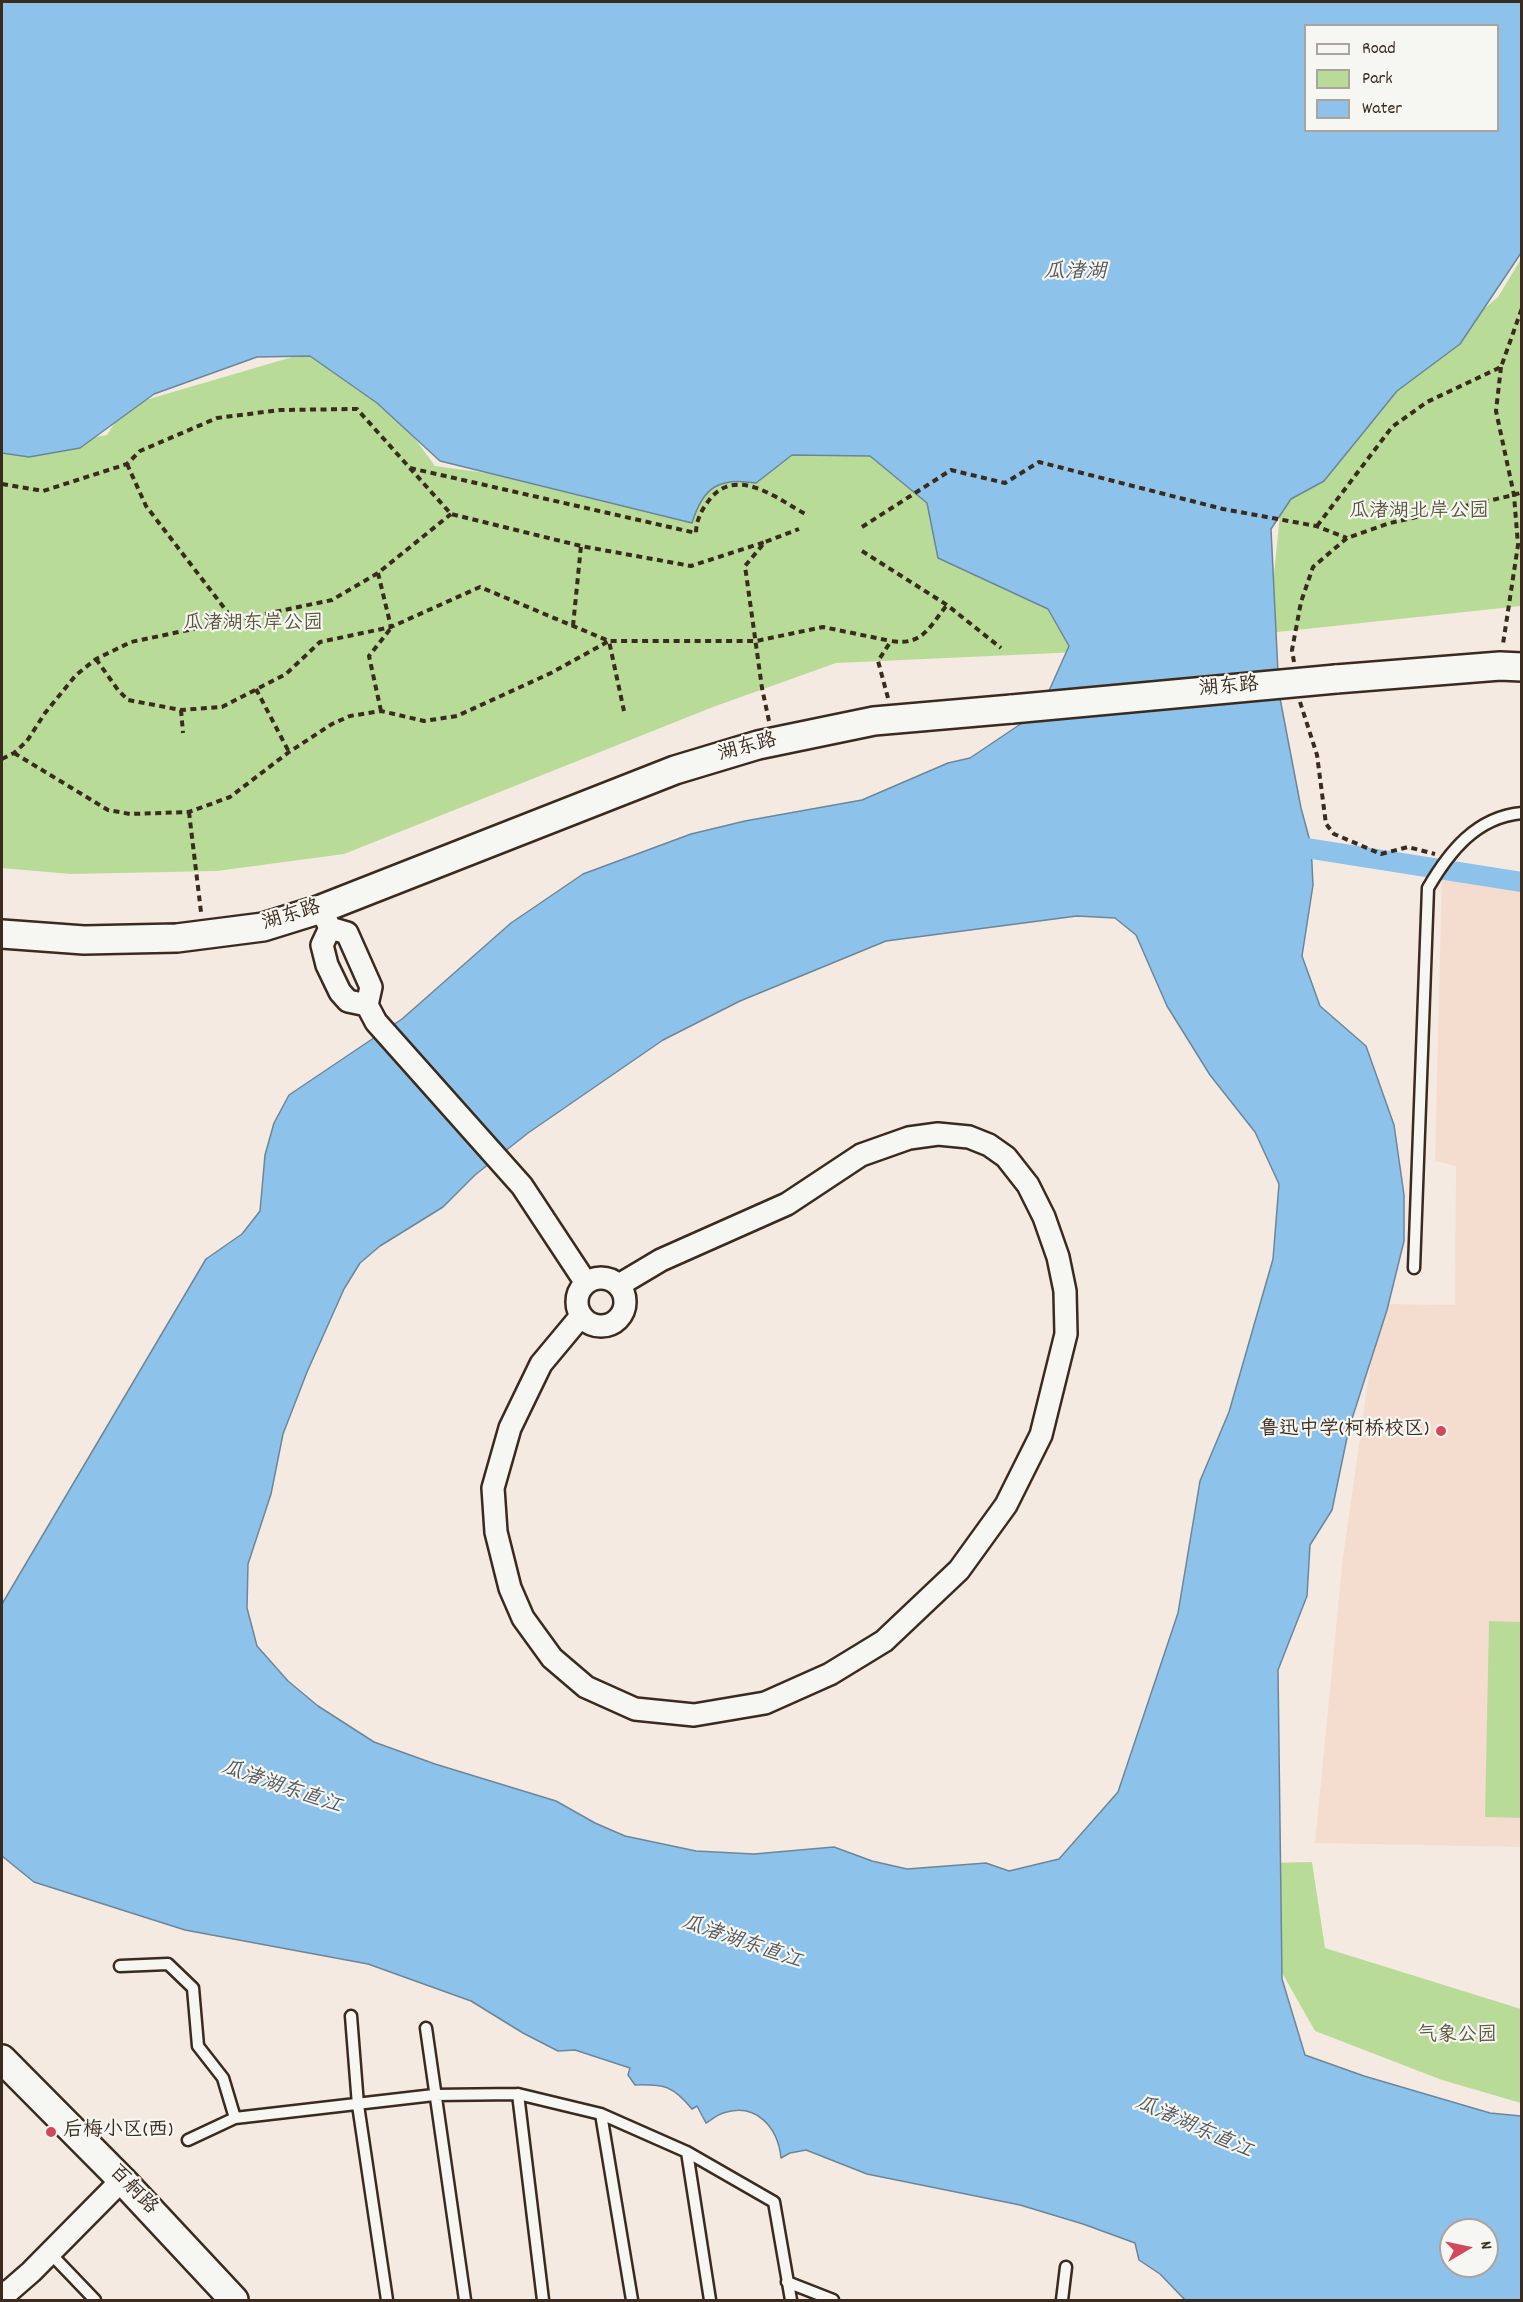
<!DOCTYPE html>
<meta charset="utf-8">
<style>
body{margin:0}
#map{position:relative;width:1523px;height:2302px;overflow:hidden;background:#f5eae2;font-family:Dekko,sans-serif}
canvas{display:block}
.frame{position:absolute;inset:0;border:3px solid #3b2a1e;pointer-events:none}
.legend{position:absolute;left:1304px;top:24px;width:195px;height:108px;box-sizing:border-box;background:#f6f6f2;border:2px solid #aba49d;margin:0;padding:8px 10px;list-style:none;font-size:18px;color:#3b2a1e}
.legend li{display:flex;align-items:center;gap:12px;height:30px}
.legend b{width:30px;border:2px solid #aba49d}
.north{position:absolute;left:1439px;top:2218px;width:60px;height:60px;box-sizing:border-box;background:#f6f6f2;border:2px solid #aba49d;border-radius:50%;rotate:81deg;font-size:16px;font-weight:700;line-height:24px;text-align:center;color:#3b2a1e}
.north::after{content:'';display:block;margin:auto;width:21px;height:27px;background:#d1495b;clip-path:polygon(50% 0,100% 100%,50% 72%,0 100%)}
</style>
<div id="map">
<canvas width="1523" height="2302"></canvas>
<div class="frame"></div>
<ul class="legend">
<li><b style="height:8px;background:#f6f6f2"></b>Road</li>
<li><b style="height:16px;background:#b8dc97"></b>Park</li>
<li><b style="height:16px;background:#8dc3eb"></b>Water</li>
</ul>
<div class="north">N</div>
</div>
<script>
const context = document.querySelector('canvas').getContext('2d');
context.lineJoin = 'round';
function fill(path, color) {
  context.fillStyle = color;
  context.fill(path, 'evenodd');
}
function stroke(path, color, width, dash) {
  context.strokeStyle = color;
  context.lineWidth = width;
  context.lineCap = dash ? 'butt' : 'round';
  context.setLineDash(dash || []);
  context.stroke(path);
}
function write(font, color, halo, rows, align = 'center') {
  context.font = font + ' Dekko,"LXGW WenKai TC",sans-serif';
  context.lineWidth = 4.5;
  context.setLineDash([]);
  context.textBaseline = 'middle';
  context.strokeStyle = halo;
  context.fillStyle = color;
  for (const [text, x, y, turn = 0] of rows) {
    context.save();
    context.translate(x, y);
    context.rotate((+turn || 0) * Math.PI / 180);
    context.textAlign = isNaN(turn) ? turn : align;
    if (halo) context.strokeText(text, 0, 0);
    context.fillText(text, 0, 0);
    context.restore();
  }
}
fill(new Path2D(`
 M1442 874 1521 886V1847L1315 1843 1343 1557 1379 1304 1455 1305 1456 1166 1435 1161Z`), '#f4dccf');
fill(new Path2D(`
 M1521 259V606L1268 633 1283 485 1413 368 1498 297Z
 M323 348 358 361 435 466 692 501 714 465 876 436 1061 595 1079 652 836 663 713 707 344 854 217 871 70 874 2 868V440L43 446 107 435 125 406Z
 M1489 1621 1521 1622V1818L1485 1817Z
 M1312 1862 1325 1948 1521 2009V2103L1442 2080 1315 2031 1277 1964 1268 1863Z`), '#b8dc97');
const water = new Path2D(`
 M2 2H1521V253L1460 344 1397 391 1324 481 1291 499 1271 529 1279 693 1301 808 1311 845 1313 885 1302 956 1320 1006 1366 1046 1394 1125 1404 1195V1241L1387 1310 1349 1428 1332 1510 1310 1545 1307 1596 1278 1670 1282 1979 1305 2055 1364 2076 1490 2113 1521 2116V2300H1185L1160 2274 1139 2260 1135 2243 1083 2224 1020 2205 867 2174 806 2150 790 2153 781 2158C778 2128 757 2102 723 2113 717 2115 711 2120 706 2123L697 2106 692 2109C673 2086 665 2084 635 2085L628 2075 630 2068 575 2050 558 2051 523 2033 471 2001 368 1964 185 1930 34 1882 2 1856V1604L206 1259 242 1234 260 1211 265 1155 274 1123 289 1095 402 1019 511 923 583 874 691 834 745 821 862 800 948 763 970 758 1040 711 1069 646 1048 609 938 558 927 503 870 456 792 455 756 483C719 477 703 487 692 523L440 461 377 403 310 356 257 357 154 394 80 448 29 457 2 453ZM1306 26H1498V130H1306ZM1077 916 1115 918 1136 935 1167 1006 1210 1075 1255 1132 1279 1184 1273 1259 1229 1412 1200 1481 1178 1613 1118 1792 1059 1859 1009 1871 986 1863 907 1869 872 1861 834 1847 754 1854 696 1851 625 1836 595 1823 556 1801 435 1764 374 1742 318 1706 288 1681 257 1646 247 1608 248 1564 271 1494 283 1434 307 1372 344 1289 360 1263 380 1246 443 1207 475 1175 528 1133 663 1040 740 1001 886 941ZM1451 2230H1487V2266H1451Z`);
fill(water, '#8dc3eb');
stroke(water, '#6c8699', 1.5);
stroke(new Path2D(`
 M1287 845 1522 882`), '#8dc3eb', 20);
const service = new Path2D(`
 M1414 1268 1428 888C1449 852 1476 817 1522 813
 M120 1966 168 1964 193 1988 198 2046 223 2078 235 2118
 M351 2016 358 2105 387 2300
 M426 2028 465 2300
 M518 2094 543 2300
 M601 2114 632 2300
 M188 2140 235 2118 434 2095 518 2094 601 2114 687 2152 774 2202 791 2300
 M687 2152 710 2300
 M50 2253 95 2300
 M787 2282 833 2300
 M1062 2300 1066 2267`);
const minor = new Path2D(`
 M321 909 330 928 322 945 327 965 340 992 348 1001 367 1005 371 987 347 933 330 928
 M367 1005 376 1022 522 1186 586 1283
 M577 1302a24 24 0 1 1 48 0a24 24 0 1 1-48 0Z
 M581 1316 541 1364 510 1428 493 1488 496 1532 510 1588 523 1618 552 1658 586 1687 635 1709 694 1715 765 1703 830 1674 884 1641 959 1570 1006 1505 1041 1435 1066 1334 1065 1291 1058 1257 1044 1217 1028 1185 1006 1157 989 1145 969 1137 938 1134 909 1138 861 1155 787 1204 661 1260 619 1285
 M2 2292H8L31 2272 122 2180`);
const tertiary = new Path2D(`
 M1336 679 1500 666 1522 667
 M2 934 84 940 177 938 263 927 321 909 675 770 758 745 874 721 1012 709
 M2 2059 122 2180 234 2300`);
stroke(service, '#3b2a1e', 15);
stroke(minor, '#3b2a1e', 26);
stroke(tertiary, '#3b2a1e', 32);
stroke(new Path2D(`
 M1501 367 1496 411 1514 495 1518 545 1503 644
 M127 464 146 506 235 622
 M410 468 696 533C696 520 702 509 710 499 737 465 779 500 807 515
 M2 484 43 491 127 464 140 451 217 418 280 410 357 409 451 514 581 546 691 566 765 542
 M1317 526 1392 427 1427 402 1501 367 1522 308
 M862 527 951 470 1005 483 1039 462 1223 509 1316 526 1347 538
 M862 551 947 605 1001 648
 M378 573 391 627
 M573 626 581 546
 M96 659 118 690 128 700 181 710 222 707 286 674 320 642 391 627 480 587 609 641H756L823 627 891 641
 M1294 662 1292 650 1301 602 1313 567 1347 538 1390 523 1514 495 1522 492
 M256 689 289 752
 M888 698 878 661 891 641C923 646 929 627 947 605
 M1300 702 1317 755 1326 824 1334 834 1381 854 1408 847 1435 854
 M181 710 183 733
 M381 711 369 656 391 628
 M769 721 762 688 745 566 765 542 799 529
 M14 753 108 810 130 814 189 812 230 797 289 752 332 724 350 716 381 711 424 721 457 716 551 673 609 641 624 711
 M2 759 14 753 27 741 45 713 76 675 96 659 131 642 332 600 378 573 451 514
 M189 812 201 912`), '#3b2a1e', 4, [6, 4.5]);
stroke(service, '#f6f6f2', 10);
stroke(minor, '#f6f6f2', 21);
stroke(tertiary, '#f6f6f2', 27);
const tertiaryBridge = new Path2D(`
 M1012 709 1336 679`);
stroke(tertiaryBridge, '#3b2a1e', 32, []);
stroke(tertiaryBridge, '#f6f6f2', 27);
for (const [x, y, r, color] of [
 [1441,1431,6,"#d1495b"],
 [51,2132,6,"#d1495b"]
]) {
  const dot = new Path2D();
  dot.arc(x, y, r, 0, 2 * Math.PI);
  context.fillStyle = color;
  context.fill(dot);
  stroke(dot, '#f6f6f2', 2);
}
write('20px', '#5a563c', '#f6f6f2', [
 ["瓜渚湖北岸公园",1419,513],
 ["瓜渚湖东岸公园",253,625],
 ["气象公园",1457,2037]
]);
write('20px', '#3b2a1e', '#f6f6f2', [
 ["湖东路",1229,689,-5],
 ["湖东路",748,749,-15],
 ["湖东路",292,917,-17],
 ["百舸路",132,2191,46]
]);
write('20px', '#3b2a1e', '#f6f6f2', [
 ["鲁迅中学(柯桥校区)",1429,1431],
 ["后梅小区(西)",63,2132,"left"]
], 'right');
write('italic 21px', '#54585c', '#f6f6f2', [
 ["瓜渚湖",1075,274],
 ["瓜渚湖东直江",281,1789,19],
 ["瓜渚湖东直江",741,1944,19],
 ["瓜渚湖东直江",1193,2129,24]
]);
</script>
